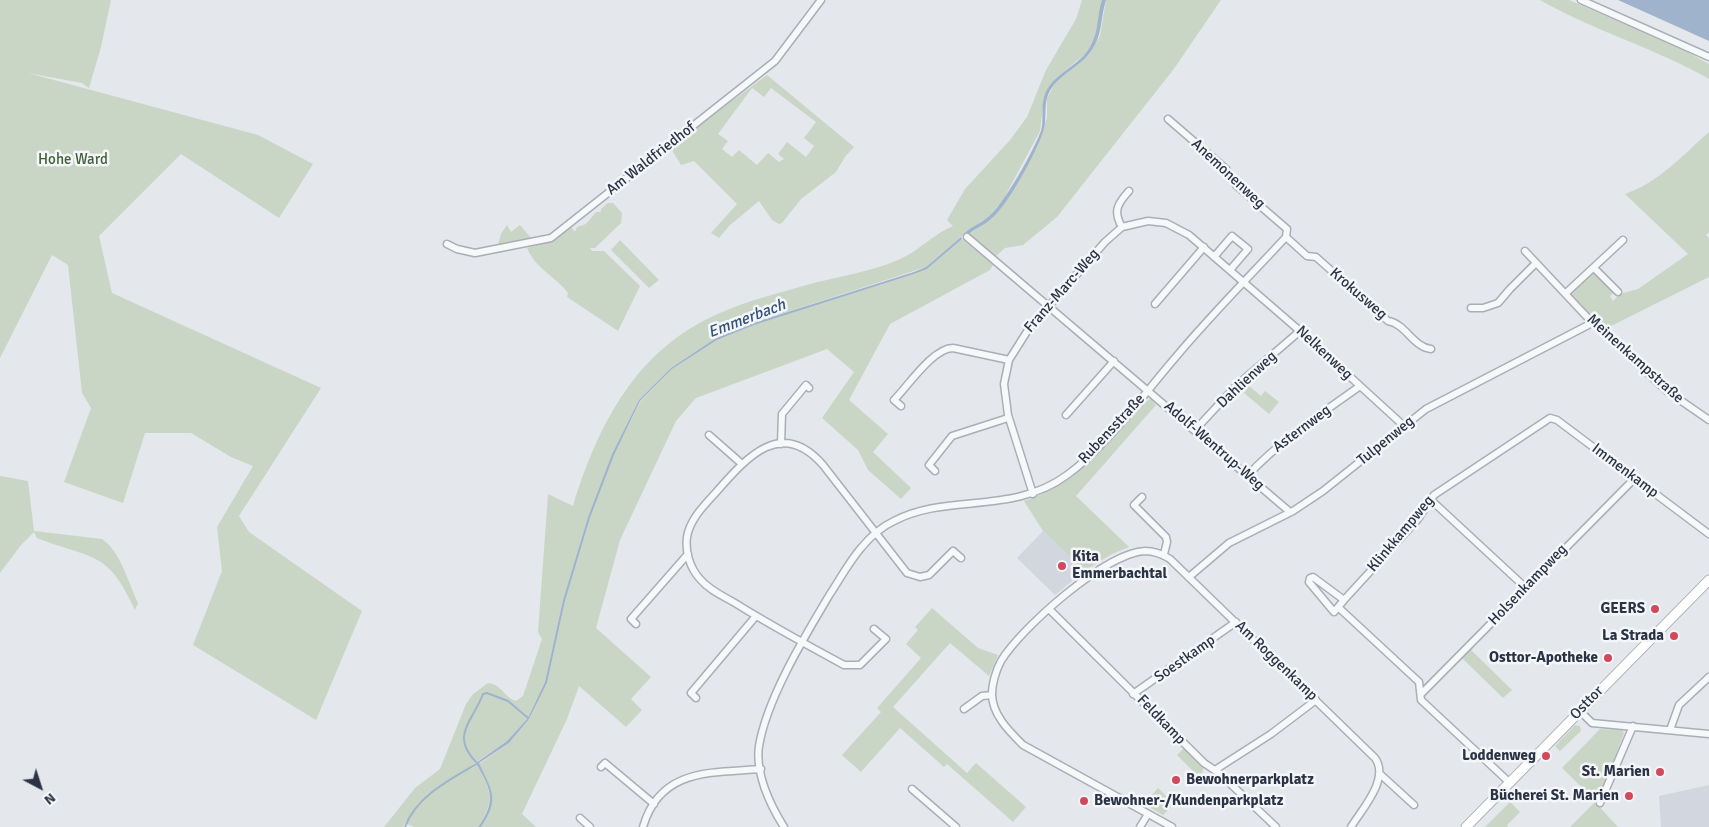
<!DOCTYPE html>
<meta charset="utf-8">
<style>
body{margin:0}
#map{position:relative;width:1709px;height:827px;overflow:hidden;background:#e4e7ec;font-family:Signika,sans-serif}
canvas{display:block}
.north{position:absolute;left:15px;top:762px;width:50px;height:50px;-webkit-text-stroke:4px #f4f6f9;paint-order:stroke;rotate:140deg;font-size:14px;font-weight:700;line-height:20px;text-align:center;color:#2b3445}
.north::after{content:'';display:block;margin:auto;width:18px;height:22px;background:#2b3445;clip-path:polygon(50% 0,100% 100%,50% 72%,0 100%)}
</style>
<div id="map">
<canvas width="1709" height="827"></canvas>
<div class="north">N</div>
</div>
<script>
const context = document.querySelector('canvas').getContext('2d');
context.lineJoin = 'round';
function fill(path, color) {
  context.fillStyle = color;
  context.fill(path, 'evenodd');
}
function stroke(path, color, width, dash) {
  context.strokeStyle = color;
  context.lineWidth = width;
  context.lineCap = dash ? 'butt' : 'round';
  context.setLineDash(dash || []);
  context.stroke(path);
}
function write(font, color, halo, rows, align = 'center') {
  context.font = font + ' Signika,sans-serif';
  context.lineWidth = 5;
  context.setLineDash([]);
  context.textBaseline = 'middle';
  context.strokeStyle = halo;
  context.fillStyle = color;
  for (const [text, x, y, turn = 0] of rows) {
    context.save();
    context.translate(x, y);
    context.rotate((+turn || 0) * Math.PI / 180);
    context.textAlign = isNaN(turn) ? turn : align;
    if (halo) context.strokeText(text, 0, 0);
    context.fillText(text, 0, 0);
    context.restore();
  }
}
fill(new Path2D(`
 M1043 531 1084 571 1055 595 1017 558Z
 M1709 785V827H1661L1659 796Z`), '#d2d6de');
fill(new Path2D(`
 M0 0H111L101 47 89 88 82 83 28 73 258 135 313 164 279 218 181 154 99 236 112 293 321 388 239 516 249 532 362 611 316 720 193 645 222 571 217 527 253 466 231 457 191 433H145L123 503 64 482 91 408 82 393 68 265 52 255 0 358Z
 M1082 0H1102L1097 35 1086 53 1055 79 1044 97 1040 131 1004 198 988 218 969 230 926 267 753 323 716 338 671 368 639 400 612 454 588 517 563 600 545 682 528 718 507 741 468 768 477 764C491 792 496 799 478 827H414L405 823 403 827H384L415 788 440 769 466 704 473 694 488 683C501 684 505 698 516 701L523 696 542 639 538 632 548 494 573 506C598 424 637 348 720 313 747 301 775 294 803 286 834 277 868 273 898 260 918 252 933 234 953 226L947 220 965 189 1010 140 1027 117 1046 70 1076 19Z
 M1106 0H1221L1173 70 1057 217 1023 245 1005 248 995 257 968 235 990 220 1007 199 1022 174 1047 118V98L1057 80 1089 55 1100 36Z
 M1540 0H1569L1680 48 1709 64V79C1655 48 1594 31 1540 0Z
 M767 75 854 147 845 157 836 172 801 199 782 223 779 224 772 220 759 201 729 226 719 238 711 233 737 204 694 161 681 165 670 147ZM752 88 764 97 771 88 816 122 804 138 814 146 806 157 787 142 778 154 784 159 779 162 768 153 757 165 739 150 732 157 722 149 728 141 718 134Z
 M1709 132V232L1706 235 1709 238V277L1607 328 1592 312 1587 317 1568 296 1594 272 1613 293 1610 296 1613 301 1620 294 1638 289 1688 254 1625 194C1659 182 1682 156 1709 132Z
 M608 203H613L622 213 621 223 595 248H590L592 251H604L640 286 618 331 567 297 568 293C556 277 535 268 527 248L552 240 571 227 575 232 577 227 586 224 596 212H601V209Z
 M507 225 511 232 520 225 531 238 526 243 497 249 501 234Z
 M962 239 993 265 990 270 890 324 849 400 888 434 873 452 911 488 901 499 868 470 858 450 822 418 854 372 827 349 696 398 676 421 620 540 596 628 651 677 631 699 642 710 626 727 579 686 567 719 522 814 536 827H481C498 800 492 790 479 764L509 743 529 719 547 683 565 601 590 518 614 454 640 402 672 369 717 340 753 325 914 274 927 269Z
 M620 240 659 280 649 288 611 250Z
 M1249 386 1261 396 1265 391 1279 402 1269 414 1244 393Z
 M1151 399 1156 405 1076 496 1129 547 1112 554 1084 571 1043 531 1024 501C1076 485 1108 442 1143 403Z
 M0 476 28 481 34 531 102 539C121 552 128 582 138 603L135 610C107 549 93 560 37 538L34 532 21 545 0 573Z
 M932 608 978 648 998 655 989 676 950 643 893 707 967 773 976 763 1026 807 1013 822 947 764 944 767 900 728 861 772 842 755 881 712 877 708 921 658 906 644 918 630 915 627Z
 M1470 649 1512 690 1503 698 1462 658Z
 M1575 725 1580 726 1581 731 1560 751 1555 746Z
 M1600 729 1622 730 1624 733 1601 794 1596 801 1562 768Z
 M1185 747 1204 766 1202 773 1196 774 1177 755Z
 M1158 788 1174 804 1163 815 1144 804Z
 M1510 802 1520 812 1507 825 1508 827H1485Z
 M1595 802 1618 827H1570Z`), '#c9d6c5');
fill(new Path2D(`
 M1102 0H1106C1100 19 1103 37 1089 54 1076 70 1054 76 1047 98 1044 109 1047 121 1043 132 1036 153 1007 207 990 220 983 226 974 229 968 235L965 233C972 226 980 224 987 218 1003 206 1034 150 1041 131 1044 120 1041 107 1044 97 1051 74 1076 68 1088 50 1100 32 1096 19 1102 0Z
 M1618 0H1709V41Z
 M961 237 962 239 927 269 914 274 754 325 717 340 672 369 640 401 614 455 590 518 565 601 547 683 529 719 509 743 479 763C492 791 500 799 481 827H478C497 800 491 790 476 763L507 741 528 718 545 682 563 600 588 517 612 454 639 400 671 368 716 338 753 323 914 272 926 267Z`), '#9fb4cc');
stroke(new Path2D(`
 M478 764C449 736 472 723 483 694L487 693 508 701 528 718
 M405 827C416 796 451 779 478 763`), '#9fb4cc', 2);
const minor = new Path2D(`
 M1581 0 1709 57
 M1122 227C1113 212 1117 204 1129 191
 M967 237 1290 512
 M1286 237 1307 256 1316 257 1388 321C1406 324 1413 347 1431 349
 M447 244 457 249 475 253 551 238 775 61 821 0
 M1525 251 1587 317 1667 391 1709 420
 M1214 257 1232 236 1248 249 1230 270
 M1594 268 1618 292
 M1566 293 1623 240
 M1155 304 1204 247
 M1471 308H1483L1498 303 1510 289 1536 263
 M901 406 894 400C908 386 933 348 953 348L1009 360
 M1066 415 1114 361
 M1195 430 1236 386 1300 331
 M709 435 742 464
 M781 444 782 414 806 385 809 388
 M935 471 929 465 952 436 1008 418
 M1248 475C1281 440 1321 414 1360 386
 M1033 494 1008 415 1004 384 1009 360 1028 330 1105 242 1122 227 1148 221 1166 223 1189 235 1300 331 1404 426
 M1142 497 1134 505 1166 537 1167 542 1164 554
 M1431 500 1526 588
 M1189 577 1229 543 1293 511 1323 491 1426 409 1594 322
 M1313 577 1344 600 1334 612 1309 582 1310 578Z
 M1344 600 1418 519 1434 495 1550 418 1557 420 1709 534
 M1338 607 1419 682 1421 700 1510 783
 M1049 609 1204 763 1219 773 1276 827
 M636 624 631 619 688 554
 M874 629 886 639 860 665H844C807 645 770 625 735 603 723 596 709 590 700 579 690 568 685 552 687 537 690 518 706 504 718 490 748 456 782 418 823 465L907 573 920 577 929 575 953 551 961 558
 M1422 693 1635 478
 M1133 694 1236 622
 M696 698 691 693 756 616
 M964 709 982 696 992 695
 M1580 711 1592 723 1709 734
 M1670 730 1679 705 1709 677
 M601 767 605 763 654 804
 M1215 770 1271 734 1316 700
 M1380 774 1414 805
 M912 789 956 827
 M1600 803 1633 726
 M580 818 590 827
 M643 827C660 768 711 773 761 769
 M784 827C770 805 755 773 759 746 767 698 805 636 830 594 840 579 849 562 861 548 870 537 881 527 894 521 947 493 1013 515 1067 475 1106 447 1143 395 1175 358 1210 316 1249 277 1286 237L1287 229 1236 185 1226 169 1168 119
 M1140 827 1148 814
 M1172 827 1023 745C1010 732 992 715 992 694 992 684 996 670 1001 661 1021 628 1105 553 1145 551 1155 551 1162 554 1170 559L1375 758C1390 779 1362 809 1351 827`);
const secondary = new Path2D(`
 M1466 827 1709 580`);
stroke(minor, '#a9aeb7', 9);
stroke(secondary, '#a9aeb7', 11);
stroke(minor, '#f7f8fa', 6);
stroke(secondary, '#fff', 9);
for (const [x, y, r, color] of [
 [1062,566,5,"#d1495b"],
 [1655,609,5,"#d1495b"],
 [1674,636,5,"#d1495b"],
 [1608,658,5,"#d1495b"],
 [1546,756,5,"#d1495b"],
 [1660,772,5,"#d1495b"],
 [1176,780,5,"#d1495b"],
 [1629,796,5,"#d1495b"],
 [1084,801,5,"#d1495b"]
]) {
  const dot = new Path2D();
  dot.arc(x, y, r, 0, 2 * Math.PI);
  context.fillStyle = color;
  context.fill(dot);
  stroke(dot, '#f4f6f9', 2);
}
write('15px', '#2b3445', '#f4f6f9', [
 ["Am Waldfriedhof",651,159,-38],
 ["Anemonenweg",1228,174,43],
 ["Franz-Marc-Weg",1062,291,-49],
 ["Krokusweg",1358,294,41],
 ["Nelkenweg",1324,353,43],
 ["Meinenkampstraße",1635,359,42],
 ["Dahlienweg",1247,380,-43],
 ["Rubensstraße",1112,429,-47],
 ["Asternweg",1302,429,-37],
 ["Tulpenweg",1386,441,-39],
 ["Adolf-Wentrup-Weg",1214,446,41],
 ["Immenkamp",1625,471,37],
 ["Klinkkampweg",1401,534,-50],
 ["Holsenkampweg",1528,585,-46],
 ["Soestkamp",1185,659,-35],
 ["Am Roggenkamp",1276,661,44],
 ["Osttor",1587,703,-46],
 ["Feldkamp",1161,720,46]
]);
write('15px', '#3f6138', '#f4f6f9', [
 ["Hohe Ward",73,160]
]);
write('bold 15px', '#2b3445', '#f4f6f9', [
 ["Kita",1072,557,"left"],
 ["Emmerbachtal",1072,574,"left"],
 ["GEERS",1645,609],
 ["La Strada",1664,636],
 ["Osttor-Apotheke",1598,658],
 ["Loddenweg",1536,756],
 ["St. Marien",1650,772],
 ["Bewohnerparkplatz",1186,780,"left"],
 ["Bücherei St. Marien",1619,796],
 ["Bewohner-/Kundenparkplatz",1094,801,"left"]
], 'right');
write('italic 16px', '#34527a', '#f4f6f9', [
 ["Emmerbach",747,319,-21]
]);
</script>
